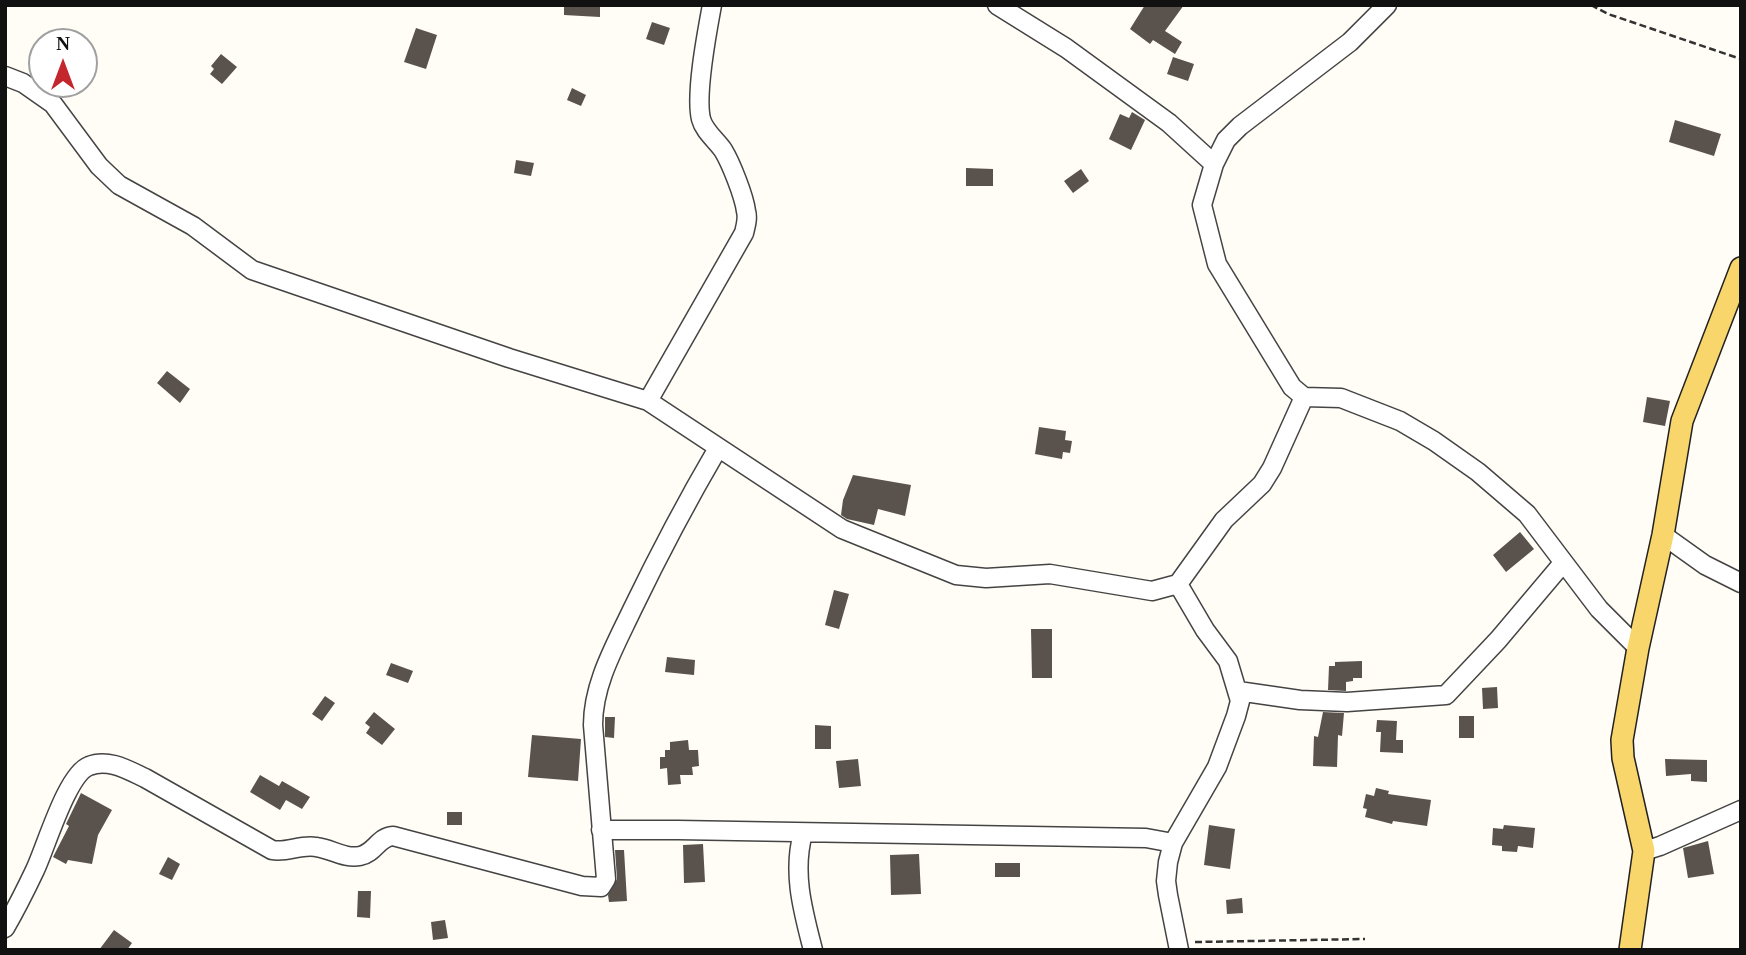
<!DOCTYPE html>
<style>
body{margin:0}
#map{position:relative;width:1746px;height:955px;overflow:hidden;background:#fffdf5;font-family:Georgia,serif}
canvas{display:block}
.frame{position:absolute;inset:0;border:7px solid #111;pointer-events:none}
.north{position:absolute;left:28px;top:28px;width:70px;height:70px;box-sizing:border-box;background:#fff;border:2px solid #a0a0a0;border-radius:50%;rotate:0deg;font-size:19px;font-weight:700;line-height:28px;text-align:center;color:#111}
.north::after{content:'';display:block;margin:auto;width:24px;height:32px;background:#c4262e;clip-path:polygon(50% 0,100% 100%,50% 72%,0 100%)}
</style>
<div id="map">
<canvas width="1746" height="955"></canvas>
<div class="frame"></div>
<div class="north">N</div>
</div>
<script>
const context = document.querySelector('canvas').getContext('2d');
context.lineJoin = 'round';
function fill(path, color) {
  context.fillStyle = color;
  context.fill(path, 'evenodd');
}
function stroke(path, color, width, dash) {
  context.strokeStyle = color;
  context.lineWidth = width;
  context.lineCap = dash ? 'butt' : 'round';
  context.setLineDash(dash || []);
  context.stroke(path);
}
fill(new Path2D(`
 M564 5H600V17L564 15Z
 M1145 5H1184L1165 31 1182 42 1175 54 1153 40 1150 44 1130 29Z
 M652 22 670 28 664 45 646 39Z
 M416 28 437 35 426 69 404 62Z
 M221 54 237 67 222 84 210 74 214 69 211 66Z
 M1173 57 1194 64 1188 81 1167 74Z
 M572 88 586 95 581 106 567 100Z
 M1132 112 1145 120 1131 150 1109 139 1120 114 1129 118Z
 M1675 120 1721 134 1714 156 1669 142Z
 M516 160 534 163 531 176 514 173Z
 M966 168 993 169V186H966Z
 M1081 169 1089 181 1073 193 1064 181Z
 M167 371 190 389 180 403 157 383Z
 M1647 397 1670 401 1665 426 1643 422Z
 M1039 427 1066 431 1065 440 1072 441 1070 453 1063 452 1062 459 1035 454Z
 M853 475 911 485 905 516 878 509 874 525 847 519 841 515 843 500Z
 M1520 532 1534 549 1506 572 1493 555Z
 M834 590 849 594 839 629 825 625Z
 M1031 629H1052V678H1032Z
 M667 657 695 660 694 675 665 672Z
 M1362 661V678H1353V681L1346 682V691L1328 690 1329 666H1335V662Z
 M391 663 413 671 408 683 386 675Z
 M1497 687 1498 708 1483 709 1482 688Z
 M325 696 335 703 322 721 312 714Z
 M374 712 395 729 382 745 366 733 370 727 365 723Z
 M1323 712 1344 713 1342 736 1338 735 1337 767 1313 766 1314 736 1318 737Z
 M1459 716H1474V738H1459Z
 M605 717H615L614 738 605 737Z
 M1377 720 1397 721 1396 740H1403V753L1380 752 1381 732H1376Z
 M815 725 831 726V749H815Z
 M532 735 581 739 578 781 528 777Z
 M688 740 689 750H698L699 766 692 767 693 775H680L681 784 668 785 667 768 660 769V757H665V750H670V742Z
 M858 759 861 786 839 788 836 761Z
 M1665 759 1707 760V782L1691 781V774L1666 776Z
 M260 775 279 786 282 781 310 797 302 809 286 800 280 810 250 792Z
 M1376 788 1389 791 1388 794 1431 800 1427 826 1393 821 1392 824 1365 817 1367 809 1363 808 1366 794 1374 796Z
 M81 793 112 810 98 835 92 864 68 860 66 864 53 857 69 826 66 824Z
 M447 812H462V825H447Z
 M1209 825 1235 829 1230 869 1204 865Z
 M1504 825 1535 828 1533 848 1518 846 1517 852 1502 851V846L1492 845 1493 828 1503 829Z
 M1708 841 1714 874 1688 878 1683 848Z
 M703 844 705 882 684 883 683 845Z
 M615 850H624L627 901 609 902 608 895 617 879Z
 M919 854 921 894 891 895 890 855Z
 M168 857 180 864 172 880 159 874Z
 M995 863H1020V877H995Z
 M358 891H371L370 918 357 917Z
 M1242 898 1243 913 1227 914 1226 900Z
 M445 920 448 938 433 940 431 922Z
 M114 930 132 943 127 950H99Z`), '#5a524d');
const minor = new Path2D(`
 M997 5 1066 48 1169 123 1214 164
 M1387 5 1350 42 1240 126 1226 140 1214 164 1202 205 1217 264 1292 387 1304 397 1341 398 1400 421 1434 441 1478 472 1527 514 1599 609 1638 648
 M5 76 23 83 53 104 99 166 119 185 193 226 252 270 509 358 648 401 842 529 956 575 986 578 1050 574 1152 591 1178 584 1224 520 1262 484 1272 468 1304 397
 M648 401 744 233C746 225 748 218 746 211 744 196 731 163 723 150 716 140 704 131 701 119 695 94 707 32 712 5
 M1663 535 1705 565 1741 583
 M1178 584 1205 630 1228 661 1240 701 1236 716 1217 767 1173 843 1168 862 1166 881 1168 895 1179 950
 M1238 691 1300 700 1347 702 1446 695 1498 640 1563 563
 M601 830H678L1146 838 1173 843
 M803 833C792 873 803 911 813 950
 M1644 851 1660 846 1741 810
 M5 928C16 909 26 889 35 870 46 847 67 774 89 766 108 758 128 770 145 778L272 850C287 853 301 844 316 847 332 849 344 859 360 856 375 853 378 837 393 836L582 886 601 887 606 879 593 725C593 684 615 646 632 610 659 554 687 501 718 448`);
const major = new Path2D(`
 M1630 950 1644 851 1623 758 1622 740 1638 648 1663 535 1682 421 1741 268`);
stroke(minor, '#444', 21);
stroke(major, '#222', 24);
stroke(new Path2D(`
 M1591 5 1608 14 1741 59
 M1195 942 1365 939`), '#333', 2.5, [7, 3.5]);
stroke(minor, '#fff', 18);
stroke(major, '#f9d66b', 21);
</script>
